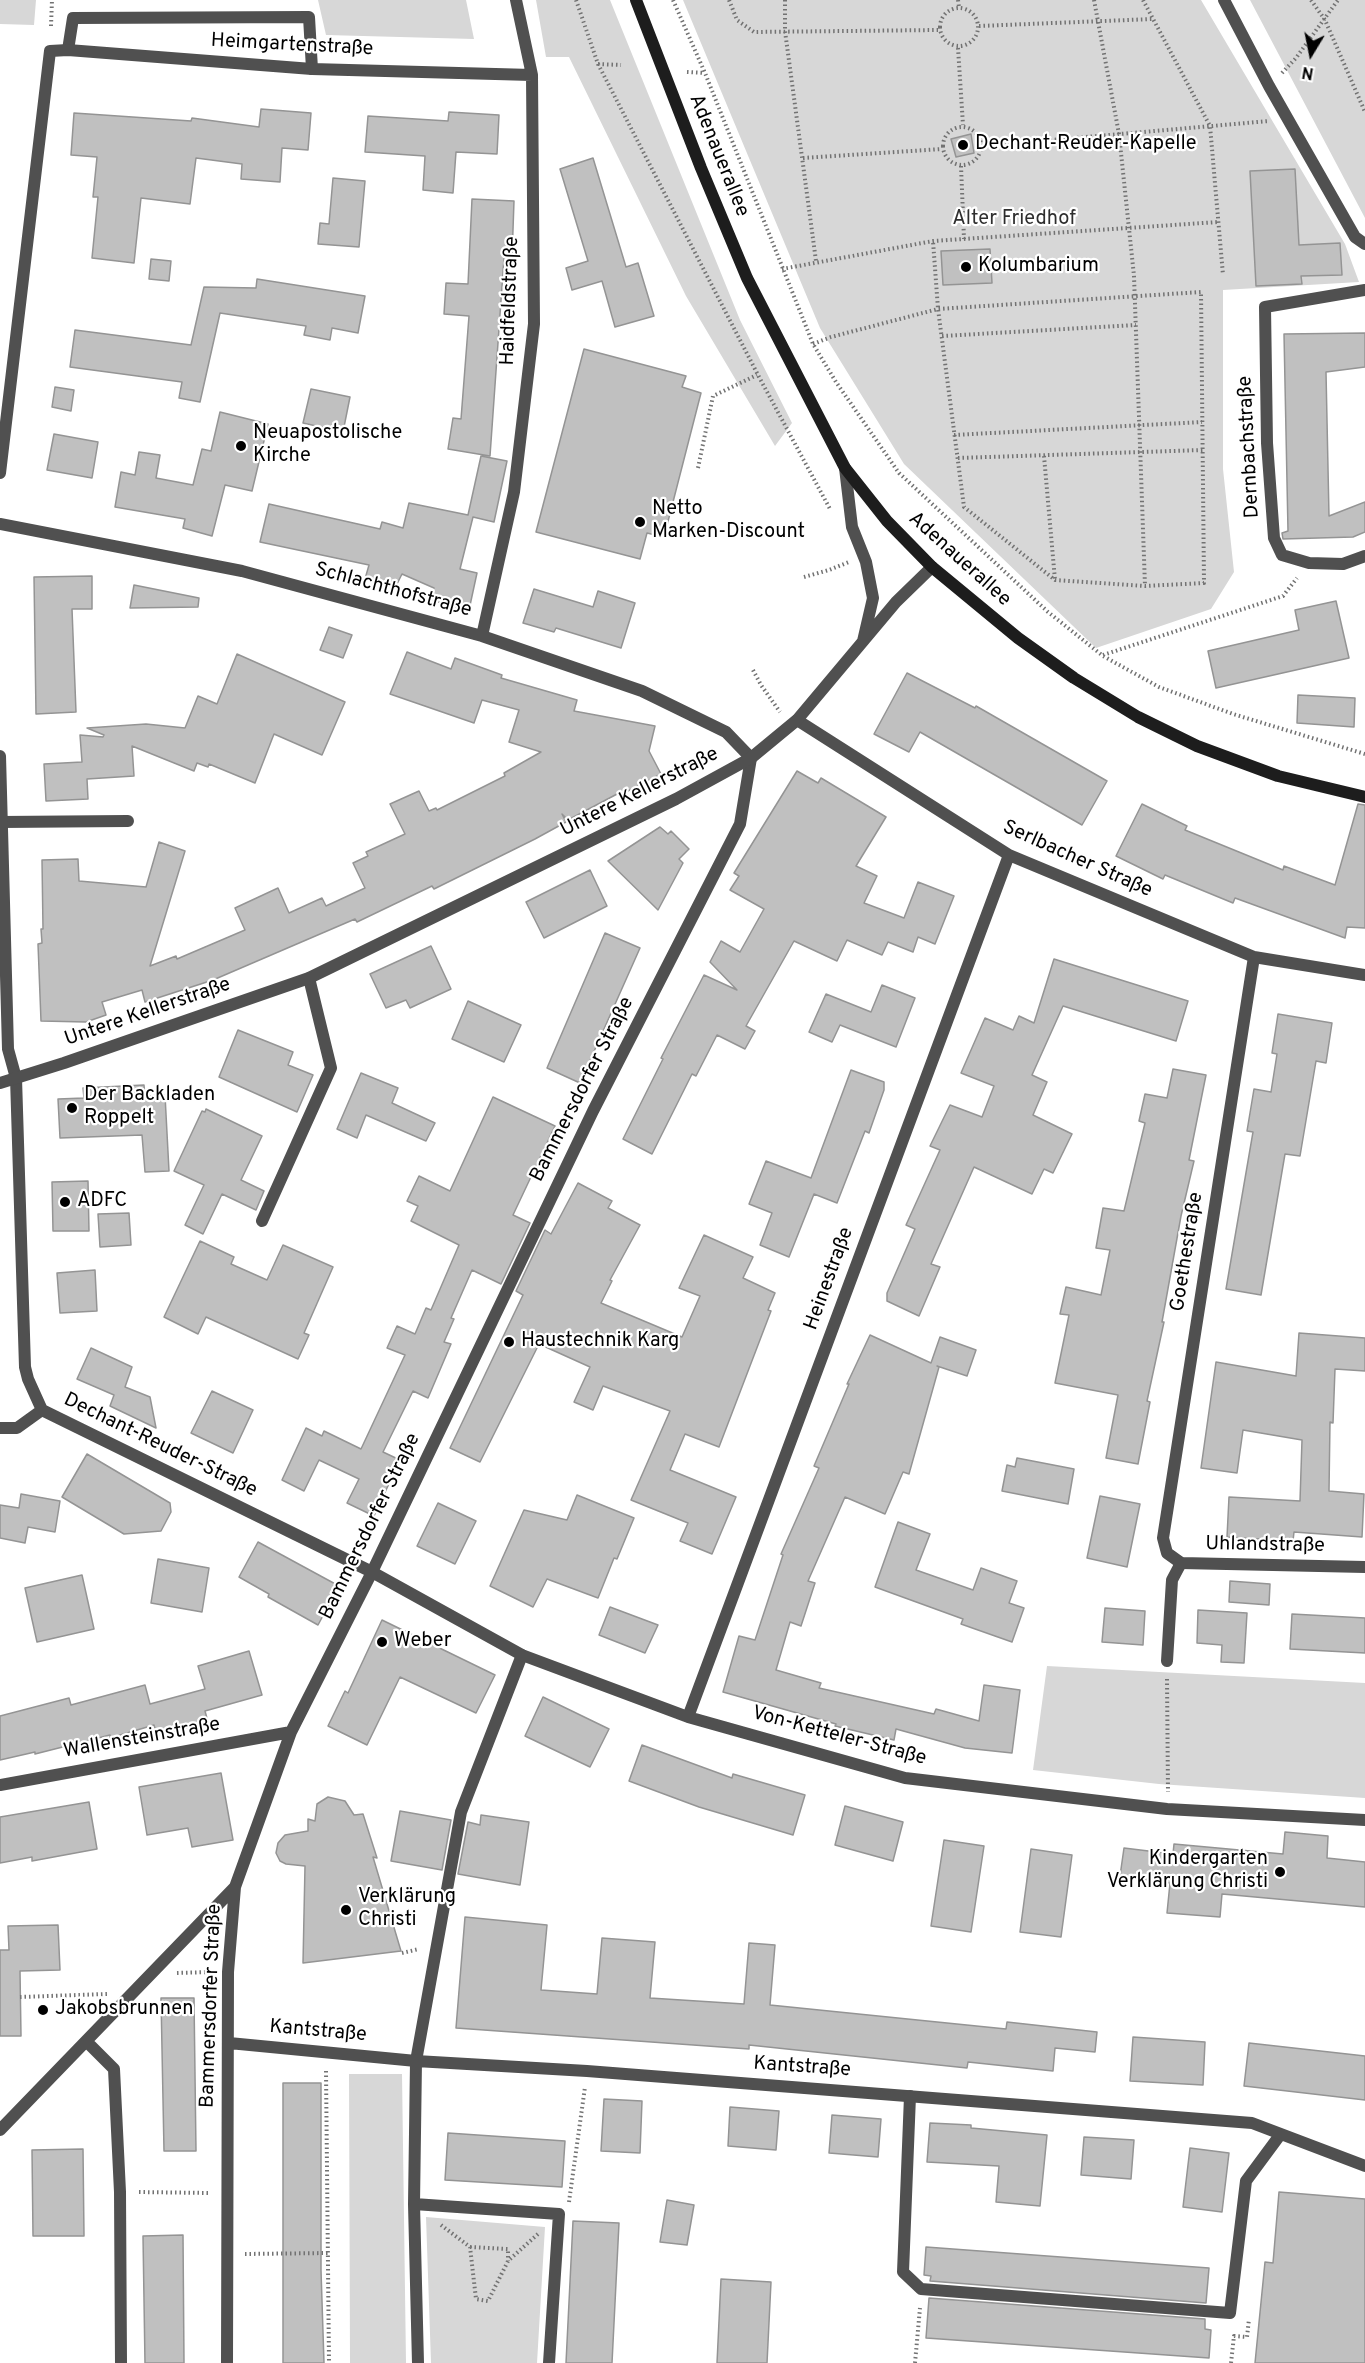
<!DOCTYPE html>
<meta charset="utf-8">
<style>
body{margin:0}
#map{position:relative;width:1365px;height:2363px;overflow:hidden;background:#fff;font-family:Overpass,sans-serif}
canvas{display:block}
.north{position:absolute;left:1281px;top:24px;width:60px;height:60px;-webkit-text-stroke:4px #fff;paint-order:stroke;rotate:190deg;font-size:16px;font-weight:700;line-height:24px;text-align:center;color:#000}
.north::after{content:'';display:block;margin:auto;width:21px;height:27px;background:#000;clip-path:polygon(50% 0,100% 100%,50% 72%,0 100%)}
</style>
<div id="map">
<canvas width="1365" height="2363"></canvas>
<div class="north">N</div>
</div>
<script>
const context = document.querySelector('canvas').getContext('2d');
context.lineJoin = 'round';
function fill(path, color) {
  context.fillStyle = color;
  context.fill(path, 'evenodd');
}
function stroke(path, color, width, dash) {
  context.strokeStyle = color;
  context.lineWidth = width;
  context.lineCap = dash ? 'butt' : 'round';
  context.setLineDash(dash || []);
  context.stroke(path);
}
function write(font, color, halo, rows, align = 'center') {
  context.font = font + ' Overpass,sans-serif';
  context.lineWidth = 4.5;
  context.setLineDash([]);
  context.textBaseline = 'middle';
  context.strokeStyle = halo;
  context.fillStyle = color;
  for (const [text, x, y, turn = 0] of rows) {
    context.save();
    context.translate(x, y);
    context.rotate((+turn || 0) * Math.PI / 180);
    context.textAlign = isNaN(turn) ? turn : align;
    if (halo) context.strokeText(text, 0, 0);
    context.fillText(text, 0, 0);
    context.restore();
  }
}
fill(new Path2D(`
 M0 0H36L34 25 0 24Z
 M318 0H466L474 39 326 35Z
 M536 0H610L740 320 792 423 775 446 686 296 569 57H546Z
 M683 0H1201L1345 244 1359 282 1223 290V469L1234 572 1211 609 1096 648 904 464 820 328Z
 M1251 0H1365V218L1250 0Z
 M1047 1666 1365 1683V1798L1159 1784 1033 1770Z
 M349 2074H402L406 2363H350Z
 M426 2217 545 2227 537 2363H431Z`), '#d7d7d7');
const building = new Path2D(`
 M261 109 311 113 308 150 282 148 280 182 241 179 242 164 196 158 190 204 141 198 134 263 92 258 98 197H93L97 157 71 155 74 113 191 121 192 118 259 127Z
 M449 112 499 115 497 154 456 152 453 193 423 190 425 156 365 152 368 116 448 121Z
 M971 134 974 153 956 157 951 139Z
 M593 158 626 267 638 263 654 316 615 327 602 281 572 290 566 268 588 261 560 169Z
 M1295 169 1299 245 1340 243 1342 275 1301 276 1302 284 1256 286 1250 171Z
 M333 178 365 181 359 247 318 244 320 223 329 224Z
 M472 199 514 201 512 258H504L490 456 448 449 453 418 461 419 469 316 444 314 446 283 468 284Z
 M990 249 992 283 943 285 941 251Z
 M151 259 171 261 169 281 149 279Z
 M257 279 365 296 358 333 332 328 330 340 304 335 306 326 220 313 200 402 179 398 182 382 70 367 75 330 191 345 204 287 256 288Z
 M1365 333V367L1326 372 1329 516 1365 502V532L1353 537 1283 539 1282 533 1288 531 1284 334Z
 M584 349 686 376 682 387 701 393 664 537 647 533 640 559 536 532Z
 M55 387 74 390 71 411 52 407Z
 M311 389 350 397 343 432 303 423Z
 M220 412 268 424 252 491 225 485 212 536 183 528 185 519 115 507 121 472 135 475 139 452 160 455 156 478 193 485 202 449 211 451Z
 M54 434 98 442 92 478 47 470Z
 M481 456 507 461 494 522 473 517 460 569 477 573 469 610 434 601 429 599 434 588 402 574 395 588 365 579 369 565 260 542 269 504 380 529 382 522 403 528 409 503 468 515Z
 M92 576V609H72L76 712 36 714 34 577Z
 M134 585 199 598 198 607 130 608Z
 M534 589 593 607 598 591 635 603 621 648 556 628 554 632 523 623Z
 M1336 601 1349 658 1216 688 1208 651 1299 630 1295 610Z
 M329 627 352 635 343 658 320 650Z
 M407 652 451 669 455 658 502 675 501 678 577 700 574 711 655 726 649 751 661 774 620 795 619 793 568 820 562 814 566 822 535 839 434 889 432 886 357 922 355 919 213 980 145 1002 142 990 102 1002 106 1015 86 1022 41 1021 38 944 42 943 41 929H43L42 860 78 859 79 881 146 887 159 842 185 851 150 966 176 956 177 959 245 930 235 908 278 888 289 913 322 898 326 906 365 888 353 863 368 856 366 852 405 834 390 804 419 791 429 811 436 808 437 810 505 776 504 773 541 752 509 742 519 710 482 700 474 723 390 694Z
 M237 654 345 702 322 755 274 734 255 783 209 764 208 767 197 763 194 771 132 746 134 776 87 779 88 799 46 801 44 764 82 762 80 735 103 737 104 735 87 728 146 724 185 728 198 696 217 704Z
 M907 673 975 708 976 706 1107 781 1082 825 920 732 909 752 874 734Z
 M1298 695 1355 698 1354 727 1297 723Z
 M797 771 818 783 821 778 886 817 856 866 877 876 864 903 904 918 918 882 954 896 935 944 918 937 913 952 888 942 882 955 847 940 837 961 794 941 746 1026 755 1031 745 1049 717 1035 696 1076 692 1074 652 1154 623 1139 663 1059 661 1058 704 975 737 990 710 962 721 941 740 952 764 909 730 890 739 876 734 873Z
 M1142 804 1187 826 1185 830 1283 870 1284 866 1335 885 1358 804 1365 805V928L1347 927 1345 938 1235 898 1233 903 1165 875 1163 879 1116 856Z
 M660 827 668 834 671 831 689 849 679 859 683 863 658 910 608 861Z
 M590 870 607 906 544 938 526 902Z
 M605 933 640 948 580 1083 547 1068Z
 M431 946 451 989 410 1008 406 1000 386 1008 370 974Z
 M1054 959 1188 1001 1176 1041 1063 1006 1032 1075 1047 1082 1033 1115 1072 1134 1053 1173 1044 1169 1032 1194 974 1167 931 1264 940 1267 919 1316 887 1301V1293L915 1229 906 1225 940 1150 930 1146 950 1105 982 1117 994 1086 961 1073 985 1018 1013 1030 1019 1016 1034 1023Z
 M882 985 915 998 896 1047 840 1025 832 1042 809 1032 826 994 871 1012Z
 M468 1001 521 1025 504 1062 452 1039Z
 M1278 1014 1332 1023 1326 1063 1316 1061 1300 1156 1285 1154 1261 1295 1226 1289 1253 1132 1247 1131 1254 1089 1271 1092 1277 1054 1272 1053Z
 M238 1030 293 1052 288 1065 313 1075 297 1112 219 1077Z
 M1173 1069 1206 1075 1189 1160 1194 1161 1181 1216 1162 1322H1164L1147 1401 1150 1402 1138 1464 1106 1458 1118 1395 1055 1383 1069 1315 1060 1314 1066 1287 1101 1295 1110 1250 1096 1248 1103 1208 1124 1211 1145 1123 1139 1121 1145 1094 1167 1098Z
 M851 1070 884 1082V1090L869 1133 865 1131 837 1203 814 1194 789 1257 760 1245 772 1213 749 1204 766 1161 811 1178Z
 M361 1073 398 1088 392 1103 435 1123 426 1141 366 1115 357 1138 337 1129Z
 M144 1085 145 1096 165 1095 169 1171 145 1172 142 1135 60 1138 58 1099 84 1098 83 1088Z
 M493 1097 555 1126 513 1215 530 1223 501 1284 472 1270 451 1318 454 1319 444 1342 451 1344 428 1398 413 1391 383 1452 400 1460 374 1516 347 1503 359 1479 319 1460 304 1491 282 1480 306 1428 322 1436 324 1431 361 1449 405 1355 387 1348 397 1326 415 1334 426 1308 431 1310 459 1245 411 1221 418 1206 407 1201 419 1176 450 1191Z
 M206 1109 262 1136 241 1180 264 1191 256 1210 222 1194 203 1234 185 1225 204 1185 174 1171 202 1111 205 1112Z
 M88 1181 89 1231H53L52 1182Z
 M578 1183 612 1201 608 1208 640 1225 610 1280 612 1281 601 1303 682 1337 700 1296 679 1288 704 1235 753 1257 743 1278 775 1293 768 1310 771 1311 719 1447 685 1434 670 1470 736 1497 712 1554 680 1541 688 1523 631 1500 670 1411 603 1386 593 1410 574 1402 590 1367 539 1344 480 1462 450 1448 523 1295 516 1291 545 1230 551 1234Z
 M129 1213 131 1245 100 1247 98 1214Z
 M200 1241 234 1257 231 1264 267 1280 283 1245 333 1267 304 1333 309 1335 298 1359 206 1317 198 1334 164 1317Z
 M95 1270 97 1311 60 1313 57 1273Z
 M1299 1333 1365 1338V1371L1335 1369 1333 1423 1330 1422 1329 1491 1364 1494 1362 1537 1294 1532 1293 1541 1227 1537 1229 1497 1300 1501 1302 1440 1243 1430 1237 1473 1201 1468 1216 1362 1296 1376Z
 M870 1335 931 1363 940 1337 976 1350 967 1376 937 1366 939 1367 909 1474 903 1472 885 1514 845 1497 808 1581 815 1583 801 1626 790 1622 776 1670 821 1683 819 1688 934 1714 936 1709 979 1721 984 1685 1020 1690 1012 1753 965 1748 896 1729 894 1740 835 1726 836 1724 723 1692 739 1636 755 1640 783 1555 781 1554 819 1468 814 1466 849 1384H847Z
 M91 1348 132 1367 125 1387 150 1397 156 1428 110 1406 114 1395 77 1379Z
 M212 1391 253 1410 233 1453 191 1433Z
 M87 1454 170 1503 171 1512 161 1531 124 1534 62 1497Z
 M1017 1458 1074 1469 1068 1504 1002 1491 1007 1465 1015 1467Z
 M21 1494 60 1501 55 1532 28 1527 25 1543 0 1538V1505L19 1508Z
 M577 1495 634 1518 617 1559 614 1558 598 1598 547 1579 533 1607 490 1586 524 1510 567 1520Z
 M1100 1496 1140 1504 1127 1567 1087 1558Z
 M438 1503 476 1521 455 1564 417 1546Z
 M898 1522 930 1534 916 1570 973 1590 981 1568 1017 1581 1009 1603 1024 1608 1012 1642 961 1624 963 1619 875 1587Z
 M258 1542 339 1586 318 1625 268 1597 269 1594 239 1577Z
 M158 1559 209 1568 202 1612 151 1603Z
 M82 1575 94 1629 37 1642 25 1588Z
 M1230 1581 1270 1584 1269 1605 1229 1602Z
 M610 1607 658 1625 645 1653 599 1635Z
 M1105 1608 1145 1611 1143 1645 1102 1642Z
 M1198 1610 1247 1613 1244 1663 1221 1662 1222 1645 1197 1643Z
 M1292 1614 1365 1618V1653L1290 1649Z
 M382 1620 495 1675 476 1713 400 1677 367 1745 328 1726 345 1691 348 1693Z
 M249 1651 262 1695 205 1711 208 1722 157 1736 154 1725 110 1738V1735L35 1754V1752L0 1760V1716L69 1698 71 1705 145 1685 150 1704 205 1689 198 1666Z
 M543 1697 609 1729 590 1767 525 1736Z
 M642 1745 732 1778 733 1774 805 1795 793 1835 699 1807 629 1781Z
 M221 1773 233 1840 192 1847 188 1828 147 1835 139 1787Z
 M328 1797 345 1801 354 1815 363 1814 377 1858 373 1857 401 1951 303 1963 305 1866 286 1864 280 1861 276 1853 278 1843 285 1835 308 1831V1819L315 1821 317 1804Z
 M89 1802 97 1849 32 1861V1857L0 1863V1817Z
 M845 1806 903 1822 893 1861 835 1845Z
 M400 1811 451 1820 442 1870 391 1861Z
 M481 1815 529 1822 520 1885 458 1874 468 1822 480 1825Z
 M1285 1832 1328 1836 1327 1858 1365 1862V1907L1222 1894 1220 1917 1167 1913 1170 1883 1120 1876 1124 1848 1173 1854 1174 1844 1283 1854Z
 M944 1840 984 1846 971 1932 931 1926Z
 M1031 1849 1072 1855 1061 1937 1020 1932Z
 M465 1917 547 1925 541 1990 597 1994 602 1938 655 1942 650 1998 744 2004 749 1943 775 1945 770 2005 1006 2029 1007 2022 1097 2032 1095 2052 1055 2048 1053 2071 968 2062 967 2068 749 2045V2049L456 2028Z
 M58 1925 60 1970 20 1971 21 2036H0V1950H9L8 1926Z
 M161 1998H194L196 2151H164Z
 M1133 2037 1205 2042 1203 2085 1130 2081Z
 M1249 2043 1365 2056V2100L1244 2086Z
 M283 2083H321V2270L324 2363H283Z
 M604 2099 642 2101 640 2153 601 2151Z
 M730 2107 779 2111 776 2150 728 2146Z
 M832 2115 881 2119 878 2157 829 2153Z
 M930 2123 971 2125V2128L1047 2135 1040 2206 996 2202 999 2166 927 2162Z
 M448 2133 565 2141 562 2187 445 2180Z
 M1084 2137 1134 2140 1131 2179 1081 2175Z
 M1190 2148 1229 2153 1222 2212 1183 2207Z
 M83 2149 84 2236H33L32 2150Z
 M1279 2192 1365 2199V2363H1255L1265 2262 1273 2263Z
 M667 2200 694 2205 687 2245 660 2242Z
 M573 2221 619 2223 612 2363H566Z
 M183 2235 184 2363H145L143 2236Z
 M926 2247 1209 2268 1206 2303 930 2281 931 2276 924 2275Z
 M721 2279 771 2282 767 2363H717Z
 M929 2298 1205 2319V2329L1211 2330 1209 2358 926 2338Z`);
fill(building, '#c0c0c0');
stroke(building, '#949494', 1.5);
stroke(new Path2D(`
 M576 0 598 64 758 375 830 509
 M673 0 705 73 813 344 836 382 899 473 1048 612 1103 656 1159 687 1233 714 1365 754
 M729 0 737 20 754 32 938 30
 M785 0V31L816 261
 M958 0 959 7
 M1094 0 1119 134 1134 276 1145 586
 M1143 0 1210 126 1223 275
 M1311 0 1325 20 1365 112
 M940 27a19 19 0 1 1 38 0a19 19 0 1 1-38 0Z
 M51 26 52 0
 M979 26 1153 19
 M958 48 963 125
 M598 64 621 65
 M687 72 705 73
 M1282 73 1296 58 1338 0
 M943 146a19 19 0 1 1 38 0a19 19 0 1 1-38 0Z
 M983 146 1269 121
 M803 158 942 149
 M961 166 964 239
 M782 269 933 241 1218 222
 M942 336 1136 325
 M813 344 831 337 938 309 1201 292 1204 583 1145 586 1055 580 964 507 938 309 933 241
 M954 435 1202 422
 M1044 456 1055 580
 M958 458 1203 450
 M698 468 713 396 757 375
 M804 577 829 570 849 562
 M1103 655 1283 596 1297 578
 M753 670 761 685 780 712
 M1167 1679 1168 1792
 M402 1953 419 1949
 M177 1973 212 1972
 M20 1997 107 1994
 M326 2071 329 2363
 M139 2192 209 2193
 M569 2202 585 2087
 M441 2225 470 2247 476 2299 488 2301 508 2261 539 2233
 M470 2247 508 2249V2261
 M245 2254 328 2253
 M915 2363 920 2308
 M1231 2363 1234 2336 1247 2337 1249 2319`), '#727272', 4, [1.5, 3]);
stroke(new Path2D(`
 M68 50 73 18 309 17 312 69
 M1 822 128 821
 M262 1221 331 1068 309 978
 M1167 1661 1172 1580 1181 1563
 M416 2061 461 1812 522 1655
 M910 2096 903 2272 921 2289 1230 2313 1246 2181 1280 2135`), '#505050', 12);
stroke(new Path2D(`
 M1224 0 1269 86 1355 237 1365 244
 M1365 290 1265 307 1267 443 1274 538 1282 555 1309 563 1343 564 1365 556
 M0 473 50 51 68 50 312 69 532 75
 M0 524 242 571 482 636 642 691 726 732 751 758 740 824 593 1111 372 1572 291 1732 235 1887 228 1972 227 2363
 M482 636 514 492 534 324 532 75 516 0
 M797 720 1009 855 1254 957 1365 975
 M0 756 8 1049 16 1078 25 1367 28 1379 42 1410 372 1572 522 1655 688 1717 905 1778 1167 1809 1365 1820
 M1254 957 1163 1538 1167 1553 1181 1563 1365 1567
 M0 1428H17L42 1410
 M688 1717 1009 855
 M0 1785 291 1732
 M86 2041 114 2069 120 2192 121 2363
 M229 2043 416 2061 587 2071 1252 2123 1365 2166
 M416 2061 414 2204 418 2363
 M0 2130 235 1887
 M414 2204 559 2214 549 2363`), '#505050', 12);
stroke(new Path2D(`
 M845 468 852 527 866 562 873 598 863 641
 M0 1083 64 1063 309 978 676 799 751 758 797 720 896 602 932 567`), '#505050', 12);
stroke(new Path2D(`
 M636 0 701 168 747 278 845 468 887 521 932 567 1018 638 1074 678 1138 717 1197 746 1278 776 1365 797`), '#1d1d1d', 12);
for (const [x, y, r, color] of [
 [963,145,6,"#000"],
 [966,267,6,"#000"],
 [241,446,6,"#000"],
 [640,522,6,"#000"],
 [72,1108,6,"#000"],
 [65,1202,6,"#000"],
 [509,1342,6,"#000"],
 [382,1642,6,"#000"],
 [1280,1872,6,"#000"],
 [346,1910,6,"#000"],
 [43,2010,6,"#000"]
]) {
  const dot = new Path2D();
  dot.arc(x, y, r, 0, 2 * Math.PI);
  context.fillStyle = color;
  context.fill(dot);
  stroke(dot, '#fff', 2);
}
write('20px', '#000', '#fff', [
 ["Heimgartenstraße",292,46,3],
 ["Adenauerallee",718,156,68],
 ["Haidfeldstraße",511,301,-88],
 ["Dernbachstraße",1250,447,-93],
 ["Adenauerallee",959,560,42],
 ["Schlachthofstraße",393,591,15],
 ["Untere Kellerstraße",640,793,-27],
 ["Serlbacher Straße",1077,860,24],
 ["Untere Kellerstraße",148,1013,-19],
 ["Bammersdorfer Straße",583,1090,-63],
 ["Goethestraße",1188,1252,-81],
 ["Heinestraße",830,1279,-70],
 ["Dechant-Reuder-Straße",160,1446,26],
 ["Bammersdorfer Straße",371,1527,-64],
 ["Uhlandstraße",1265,1546,1],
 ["Von-Ketteler-Straße",839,1737,15],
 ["Wallensteinstraße",142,1739,-10],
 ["Bammersdorfer Straße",212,2006,-88],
 ["Kantstraße",318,2032,5],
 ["Kantstraße",802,2068,4]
]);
write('20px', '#000', '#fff', [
 ["Dechant-Reuder-Kapelle",975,145],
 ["Kolumbarium",978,267],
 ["Neuapostolische",253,434],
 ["Kirche",253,457],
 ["Netto",652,510],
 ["Marken-Discount",652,533],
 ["Der Backladen",84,1096],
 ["Roppelt",84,1119],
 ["ADFC",77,1202],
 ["Haustechnik Karg",521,1342],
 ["Weber",394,1642],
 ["Kindergarten",1268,1860,"right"],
 ["Verklärung Christi",1268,1883,"right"],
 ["Verklärung",358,1898],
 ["Christi",358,1921],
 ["Jakobsbrunnen",55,2010]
], 'left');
write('20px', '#2e2e2e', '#fff', [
 ["Alter Friedhof",1014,220]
]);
</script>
